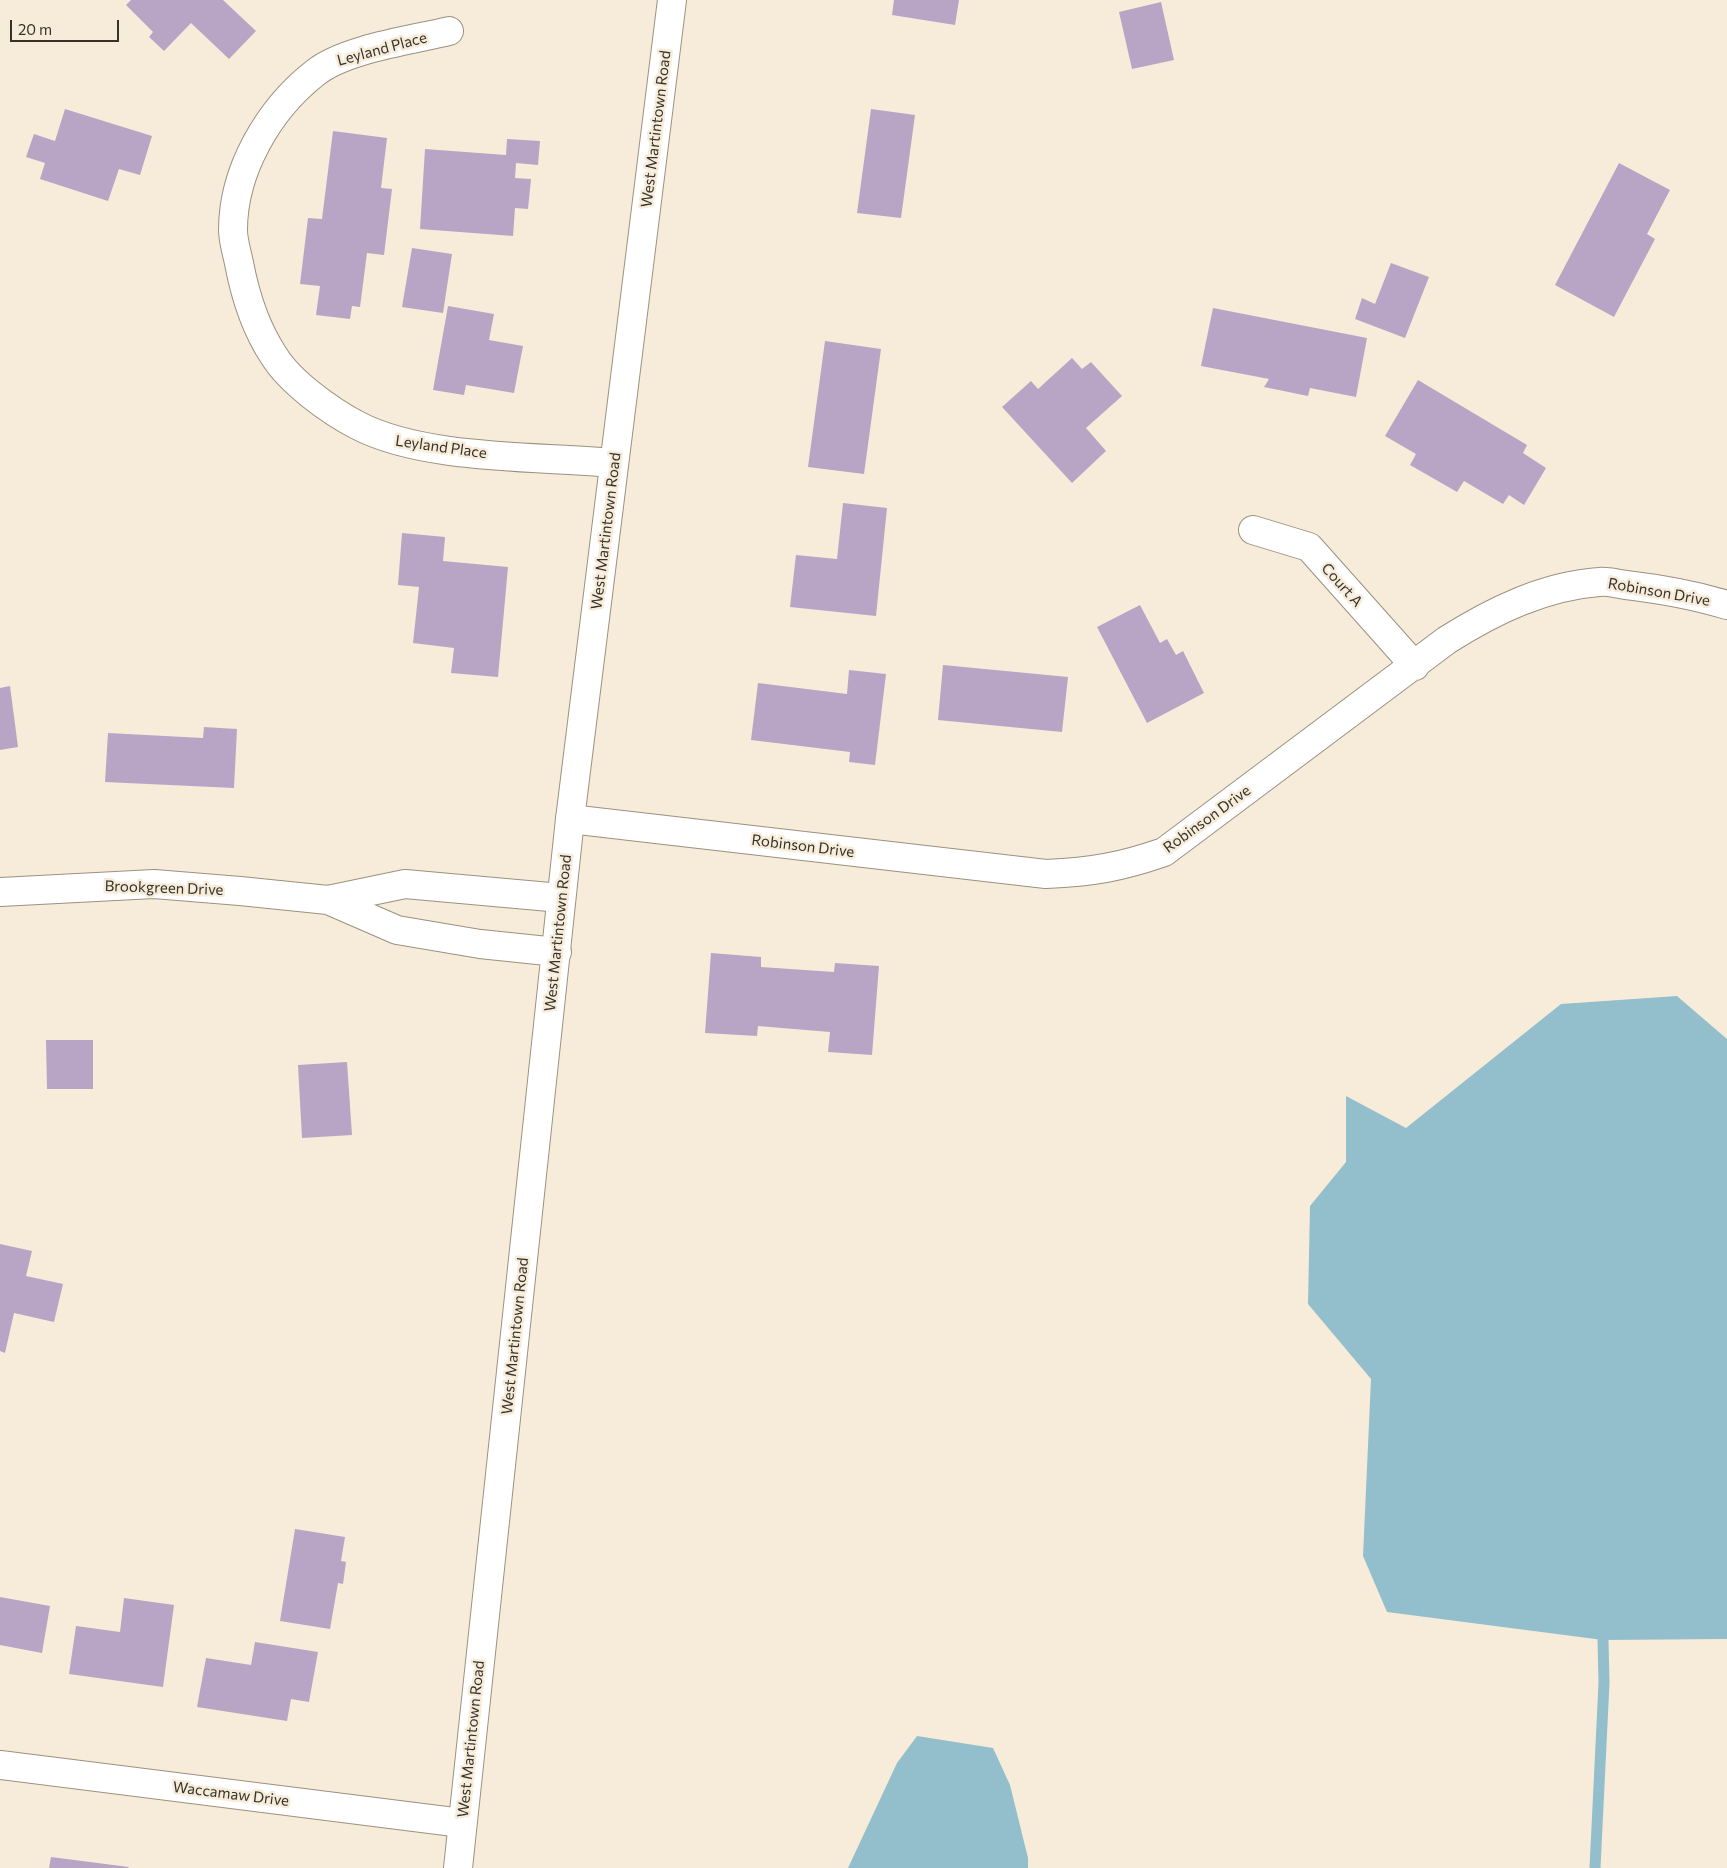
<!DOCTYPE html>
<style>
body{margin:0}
#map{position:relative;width:1727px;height:1868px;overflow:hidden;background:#f7ecd9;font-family:Commissioner,sans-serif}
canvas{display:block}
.scale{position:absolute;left:10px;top:20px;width:109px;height:22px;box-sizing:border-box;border:2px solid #36322b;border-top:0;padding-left:6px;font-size:15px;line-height:18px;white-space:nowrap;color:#36322b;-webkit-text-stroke:4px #f7ecd9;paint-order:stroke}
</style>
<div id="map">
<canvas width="1727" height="1868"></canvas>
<div class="scale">20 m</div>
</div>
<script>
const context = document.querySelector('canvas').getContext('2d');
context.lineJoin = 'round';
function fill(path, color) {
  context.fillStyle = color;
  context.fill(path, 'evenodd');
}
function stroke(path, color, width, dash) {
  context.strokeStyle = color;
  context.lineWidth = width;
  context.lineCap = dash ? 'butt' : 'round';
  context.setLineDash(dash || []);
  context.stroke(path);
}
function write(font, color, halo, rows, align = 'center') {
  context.font = font + ' Commissioner,sans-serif';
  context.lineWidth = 5;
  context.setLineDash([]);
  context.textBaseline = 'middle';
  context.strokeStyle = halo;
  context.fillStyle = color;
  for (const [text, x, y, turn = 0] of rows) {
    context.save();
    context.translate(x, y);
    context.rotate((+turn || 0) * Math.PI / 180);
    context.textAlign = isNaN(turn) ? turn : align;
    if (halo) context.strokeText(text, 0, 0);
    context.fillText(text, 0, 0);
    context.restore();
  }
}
fill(new Path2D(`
 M1677 996 1727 1039V1639L1603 1640 1387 1612 1363 1556 1371 1379 1308 1304 1310 1206 1346 1162V1096L1406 1128 1561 1004Z
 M917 1736 993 1748 1010 1785 1028 1858V1868H848L897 1763Z`), '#93bfcc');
stroke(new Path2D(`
 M1595 1868 1604 1683 1603 1640`), '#93bfcc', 11);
fill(new Path2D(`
 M131 0H223L256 31 229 59 191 23 164 51 149 37 153 32 126 5Z
 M894 0H959L955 25 892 15Z
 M1161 2 1174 60 1132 69 1119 12Z
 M65 109 152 136 140 175 119 169 108 201 40 179 45 163 26 157 34 134 55 141Z
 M871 109 915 115 901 218 857 213Z
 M333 131 387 138 381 188 392 189 384 255 367 253 360 307 352 306 350 319 316 315 320 286 300 284 308 218 322 219Z
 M507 139 540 141 538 165 516 163 515 178 531 179 528 209 515 208 513 236 420 229 425 149 506 155Z
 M1619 163 1670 190 1647 234 1655 239 1614 317 1555 285Z
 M412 248 452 254 443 313 402 307Z
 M1391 263 1429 277 1405 338 1355 319 1362 298 1375 304Z
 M448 306 494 314 489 340 523 346 514 393 466 385 464 395 433 390Z
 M1213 308 1367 338 1356 397 1310 388 1308 396 1264 387 1269 379 1201 366Z
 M825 341 881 349 864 474 808 467Z
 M1072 358 1082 369 1091 362 1122 396 1086 428 1106 451 1072 483 1002 407 1031 381 1038 389Z
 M1418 380 1527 445 1523 453 1546 468 1524 505 1509 495 1503 504 1464 481 1457 492 1410 465 1416 454 1385 436Z
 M843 503 887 508 876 616 790 607 796 555 837 559Z
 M402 533 445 537 443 561 508 567 498 677 451 673 454 648 413 643 419 587 398 585Z
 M1140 605 1160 643 1167 639 1176 655 1183 651 1204 693 1147 723 1097 627Z
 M943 665 1068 677 1062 732 938 720Z
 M849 670 886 674 875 765 849 762 850 752 751 740 758 683 847 694Z
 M10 686 18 747 0 750V688Z
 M204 727 237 729 234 788 105 782 108 733 203 738Z
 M711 953 761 957V967L834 972 835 963 879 966 872 1055 828 1052 830 1032 758 1026 757 1036 705 1033Z
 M46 1040H93V1089H47Z
 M347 1062 352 1135 302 1138 298 1065Z
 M0 1244 32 1251 26 1276 63 1284 54 1322 14 1313 5 1353 0 1351Z
 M295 1529 345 1537 341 1561 346 1562 343 1584 338 1583 330 1629 280 1621Z
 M0 1597 50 1606 42 1653 0 1645Z
 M124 1598 174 1605 163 1687 69 1674 76 1626 120 1632Z
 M255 1642 318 1652 309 1702 291 1699 287 1721 197 1707 206 1658 251 1665Z
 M51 1857 129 1867 128 1868H49Z`), '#b8a5c5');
const street = new Path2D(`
 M449 31C412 40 344 49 315 73 269 109 233 170 233 230 233 241 237 253 239 263 245 295 256 329 274 356 290 382 330 411 357 425 423 460 538 456 614 463
 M1253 530 1309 547 1415 666
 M570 819 1046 874C1092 872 1121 867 1164 852L1447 640C1493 611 1544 586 1599 582 1608 581 1617 584 1626 585 1660 589 1694 595 1727 605
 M0 892 154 884 240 891 328 900 397 930 480 944 557 952
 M328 900 405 884 561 898
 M0 1765 462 1823`);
const secondary = new Path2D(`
 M458 1868 570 819 672 0`);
stroke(street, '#9b9180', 30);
stroke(secondary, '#9b9180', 30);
stroke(street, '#fff', 28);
stroke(secondary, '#fff', 28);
write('15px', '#36322b', '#f7ecd9', [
 ["Leyland Place",382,49,-15],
 ["West Martintown Road",656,129,-83],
 ["Leyland Place",441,447,8],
 ["West Martintown Road",606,531,-83],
 ["Court A",1342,585,48],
 ["Robinson Drive",1659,592,10],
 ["Robinson Drive",1207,819,-36],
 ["Robinson Drive",803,846,7],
 ["Brookgreen Drive",164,888,2],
 ["West Martintown Road",558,933,-84],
 ["West Martintown Road",515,1336,-84],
 ["West Martintown Road",471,1739,-84],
 ["Waccamaw Drive",231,1794,7]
]);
</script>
